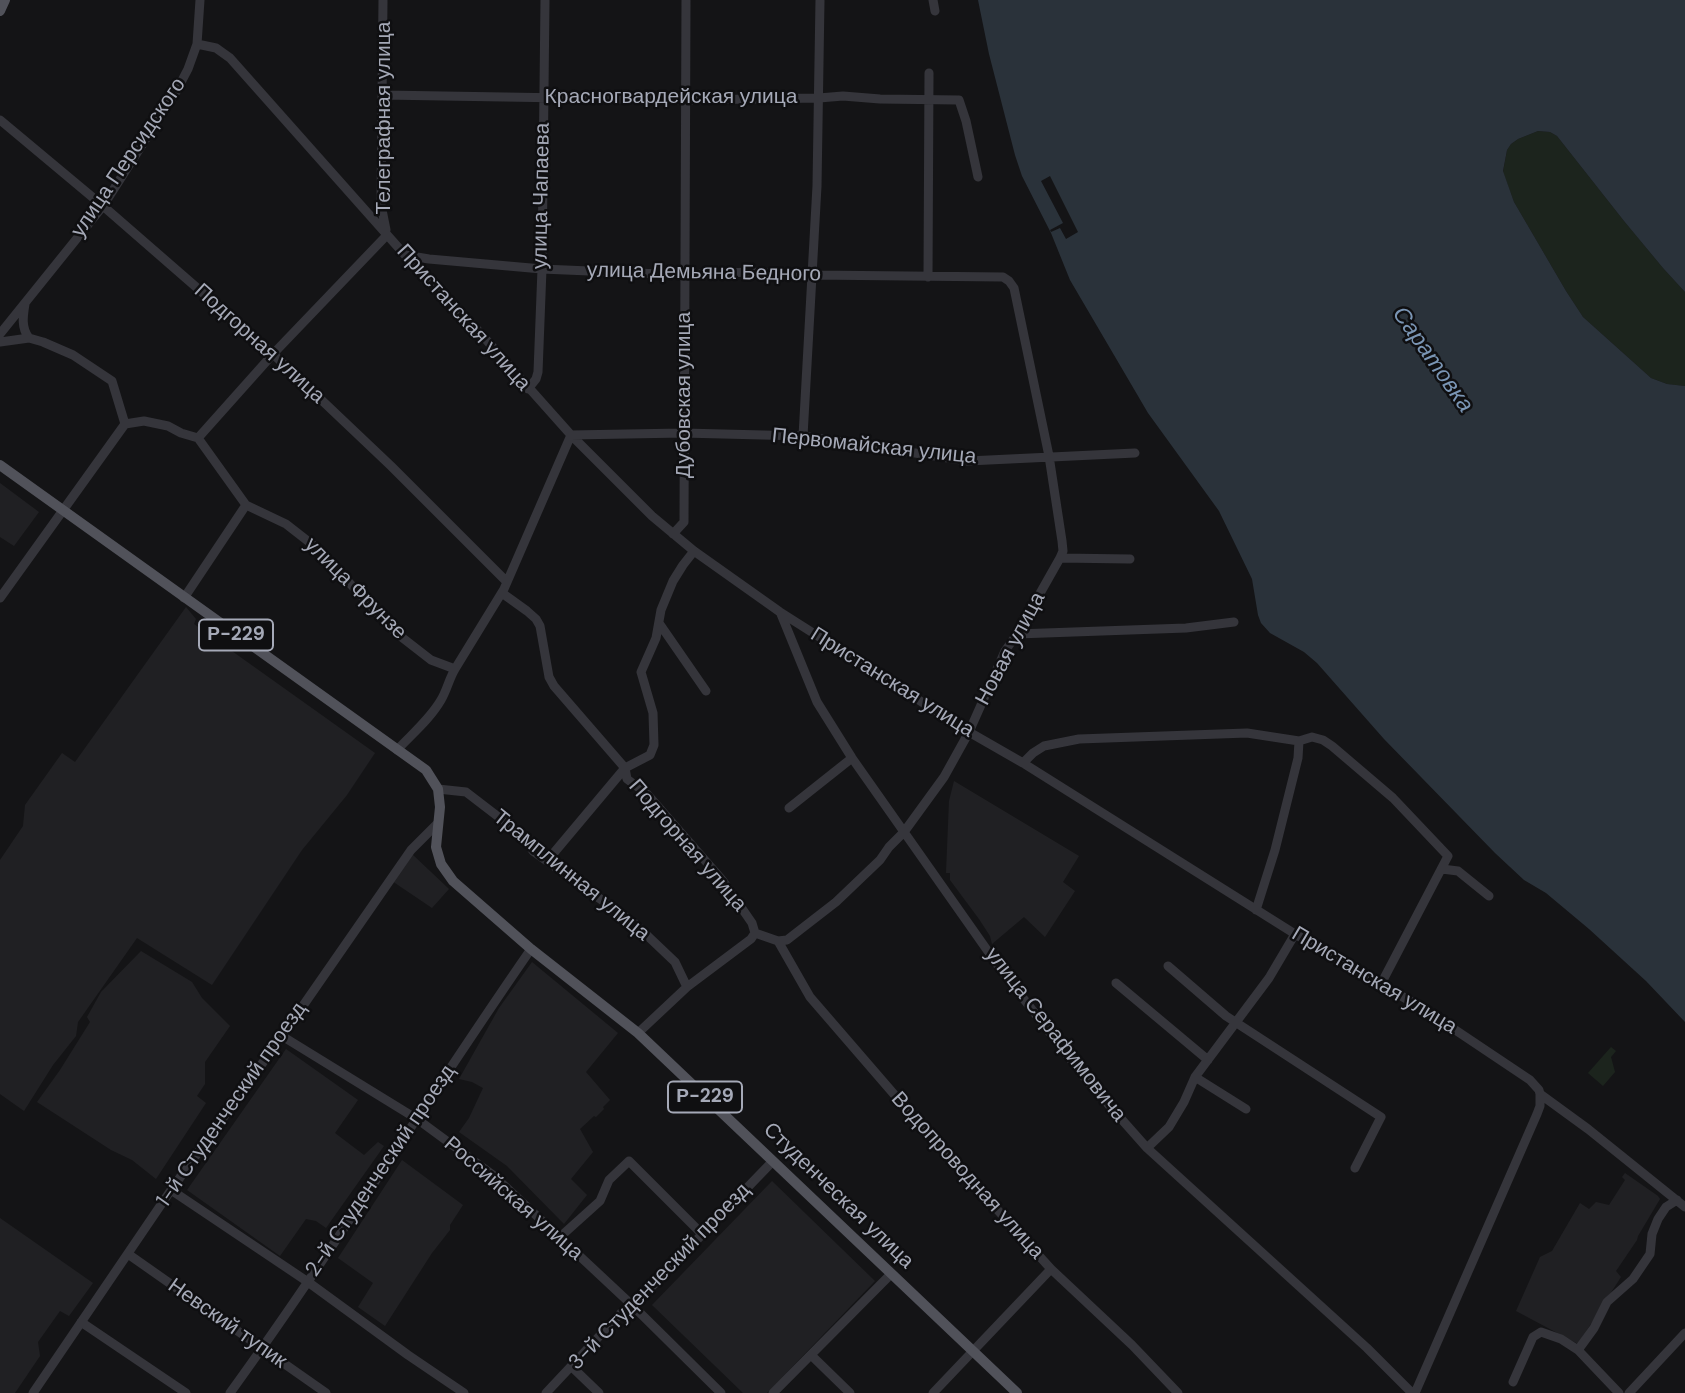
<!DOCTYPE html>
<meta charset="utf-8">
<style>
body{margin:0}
canvas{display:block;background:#141416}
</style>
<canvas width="1685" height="1393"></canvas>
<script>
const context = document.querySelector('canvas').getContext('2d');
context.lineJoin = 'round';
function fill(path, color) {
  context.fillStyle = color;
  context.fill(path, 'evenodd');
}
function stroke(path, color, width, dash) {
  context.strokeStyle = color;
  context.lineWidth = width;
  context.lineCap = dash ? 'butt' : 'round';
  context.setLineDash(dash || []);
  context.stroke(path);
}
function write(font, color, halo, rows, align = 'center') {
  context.font = font + ' "DM Sans",sans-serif';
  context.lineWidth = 5;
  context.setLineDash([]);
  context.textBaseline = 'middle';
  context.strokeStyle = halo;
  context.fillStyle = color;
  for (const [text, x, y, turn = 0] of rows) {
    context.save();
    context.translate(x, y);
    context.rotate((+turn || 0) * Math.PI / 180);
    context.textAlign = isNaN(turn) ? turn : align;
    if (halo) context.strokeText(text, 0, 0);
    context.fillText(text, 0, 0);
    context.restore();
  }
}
fill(new Path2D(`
 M0 483 39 512 14 546 0 537Z
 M186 607 196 619 194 624 375 753 347 795 302 850 212 985 137 938 78 1022 76 1036 53 1065 24 1111 0 1094V860L23 826 25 805 62 753 75 762Z
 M954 781 1079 856 1063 882 1075 891 1045 937 1024 917 992 944 990 936 979 919 950 880V873H946L949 801Z
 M412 854 449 889 432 908 392 881Z
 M141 951 192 982 202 998 230 1026 205 1062V1084L197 1096 206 1103 156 1179 132 1160 111 1150 37 1102 60 1070 90 1022 87 1017 101 992Z
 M532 962 618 1033 586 1072 610 1100 603 1107 604 1109 596 1117 594 1116 580 1129 593 1152 571 1179 587 1195 564 1224 507 1166 459 1132 469 1118 483 1088 472 1082 459 1079 499 1008Z
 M286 1049 358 1100 335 1133 364 1155 378 1142 384 1146 326 1228 316 1221 306 1219 280 1256 187 1190Z
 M402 1160 463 1205 450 1225V1230L432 1253 385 1326 358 1307 373 1283 338 1258Z
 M1625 1173 1658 1196 1660 1199 1638 1236 1637 1240 1616 1271 1621 1277 1578 1344 1516 1311 1540 1257 1552 1251 1580 1203 1589 1209 1596 1202 1609 1205 1625 1180 1622 1177Z
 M772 1181 875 1281 767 1393H743L652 1305Z
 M0 1218 93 1283 69 1316 60 1311 38 1342 40 1356 15 1393H0Z`), '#202023');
fill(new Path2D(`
 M1538 131 1550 132 1557 136 1624 221 1663 268 1685 292V386L1667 384 1651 378 1583 317 1566 291 1514 202 1503 172 1507 150 1511 144 1518 139Z
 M1611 1047 1616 1051 1611 1057 1615 1072 1603 1086 1588 1073Z`), '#1c241d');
fill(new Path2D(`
 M978 0H1685V292L1663 268 1624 221 1557 136 1550 132 1538 131 1518 139 1511 144 1507 150 1503 171 1514 202 1566 291 1583 317 1651 378 1667 384 1685 386V1022L1646 981 1589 929 1546 893 1524 880 1495 853 1384 739 1317 663 1304 652 1270 633 1261 623 1258 615 1252 579 1219 511 1148 413 1070 280 1051 233 1022 176 1015 155 989 54Z`), '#2a323a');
fill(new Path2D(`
 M1050 176 1078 232 1066 239 1060 228 1051 232 1050 230 1063 223 1041 181Z`), '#141416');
stroke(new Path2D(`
 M383 0 381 205 386 230
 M933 0 935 11
 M197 44 216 48 230 58 405 255 473 325 571 435 652 516 694 551 780 612 969 732 1023 763 1295 934 1427 1011 1530 1080 1539 1090 1540 1094 1588 1129 1685 1207
 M383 95 687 100 819 98 843 96 880 99 959 100 966 121 978 177
 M0 120 103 206 273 354 391 466 507 582
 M405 255 429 259 542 269 684 275 749 272 813 275 1003 277 1009 281 1014 288 1049 456 1062 541 1063 551 1060 558 1017 634 1005 651 969 732 944 777 904 832 889 847 880 860 836 902 787 940 778 941 755 933 751 939 687 987 638 1033
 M928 277 929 73
 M25 304C23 316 21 328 29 338
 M0 334 103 206 177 90 188 69 197 44 200 0
 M0 342 29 338 43 342 73 355 112 381 125 424 144 421 168 426 181 433 198 438 246 505 286 524 318 549 395 632 431 660 455 669
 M528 389 536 379 538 372 542 269 545 0
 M803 436 817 186 820 0
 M198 438 273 354 387 235
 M673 534 684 522 686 0
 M1060 558 1130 559
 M502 593 527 611 536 619 540 626 549 677 554 686 625 768 627 779 647 794 723 881 752 923 755 933
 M0 598 125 424
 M184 598 246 505
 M781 614 817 702 852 758 999 967 1085 1078 1147 1148 1367 1348 1412 1393
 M659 623 706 691
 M1017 634 1186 628 1234 622
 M397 750C412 734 430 719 441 700 447 690 449 679 455 669L504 589 571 435 683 433 803 436 968 461 1135 453
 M1023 763 1033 753 1044 746 1079 739 1247 733 1299 741 1312 737 1323 740 1332 746 1393 798 1448 856 1381 984
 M438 789 466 792 522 835 533 851 547 861 634 923 675 962 687 987
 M789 808 852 758
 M547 861 625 768 650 755 654 745 653 713 641 672 656 638 661 610 673 581 683 565 694 551
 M1442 869 1458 871 1489 896
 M1256 910 1275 850 1298 758 1299 741
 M778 941 810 997 918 1122 1051 1269 1132 1345 1178 1393
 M1168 966 1226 1016 1381 1117 1355 1168
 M1116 983 1208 1060
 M282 1036 417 1119 493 1175 633 1306 721 1393
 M1195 1077 1246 1109
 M1147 1148 1169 1127 1184 1102 1195 1077 1269 978 1295 934
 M171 1190 308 1282 408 1355 464 1393
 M560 1237 600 1201 609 1180 629 1161 702 1234
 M128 1254 326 1393
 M81 1322 186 1393
 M1578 1350 1594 1328 1607 1302 1633 1279 1650 1254 1652 1234 1658 1219 1666 1207 1677 1200
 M811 1355 850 1393
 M572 1367 599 1393
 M1513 1382 1533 1337 1541 1332 1561 1339 1578 1350 1619 1393
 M33 1393 171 1190 282 1036 411 850 438 823
 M230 1393C335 1248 429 1096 531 949
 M546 1393 621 1313 633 1306 773 1161
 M773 1393 891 1274
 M933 1393 1051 1269
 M1415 1393 1537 1114 1540 1106V1094
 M1629 1393 1685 1333`), '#35353b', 9);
stroke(new Path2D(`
 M0 11 5 0
 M0 465 426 770 438 789 440 807 436 847 441 864 453 881 531 949 638 1033 1017 1393`), '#51525a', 10);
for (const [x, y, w] of [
 [236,635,74],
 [705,1097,74]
]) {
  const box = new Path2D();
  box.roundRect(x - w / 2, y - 15.5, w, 31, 5);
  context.fillStyle = '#0f0f11';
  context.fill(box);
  stroke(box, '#a5a9b7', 2);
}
write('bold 19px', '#a5a9b7', null, [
 ["Р-229",236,635],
 ["Р-229",705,1097]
]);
write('21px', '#a5a9b7', '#0f0f11', [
 ["Красногвардейская улица",671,97],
 ["Телеграфная улица",384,118,-90],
 ["улица Персидского",129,158,-56],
 ["улица Чапаева",542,196,-89],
 ["улица Демьяна Бедного",704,273,1],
 ["Пристанская улица",463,318,48],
 ["Подгорная улица",259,344,42],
 ["Дубовская улица",684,395,-90],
 ["Первомайская улица",874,447,6],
 ["улица Фрунзе",355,589,45],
 ["Новая улица",1011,649,-62],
 ["Пристанская улица",892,683,32],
 ["Подгорная улица",687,846,49],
 ["Трамплинная улица",571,876,39],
 ["Пристанская улица",1374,981,31],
 ["улица Серафимовича",1055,1035,52],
 ["1-й Студенческий проезд",232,1105,-55],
 ["2-й Студенческий проезд",381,1171,-56],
 ["Водопроводная улица",967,1176,48],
 ["Студенческая улица",838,1196,44],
 ["Российская улица",513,1199,41],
 ["3-й Студенческий проезд",660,1277,-46],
 ["Невский тупик",227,1324,35]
]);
write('italic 23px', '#7a95b4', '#0f0f11', [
 ["Саратовка",1432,360,55]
]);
</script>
